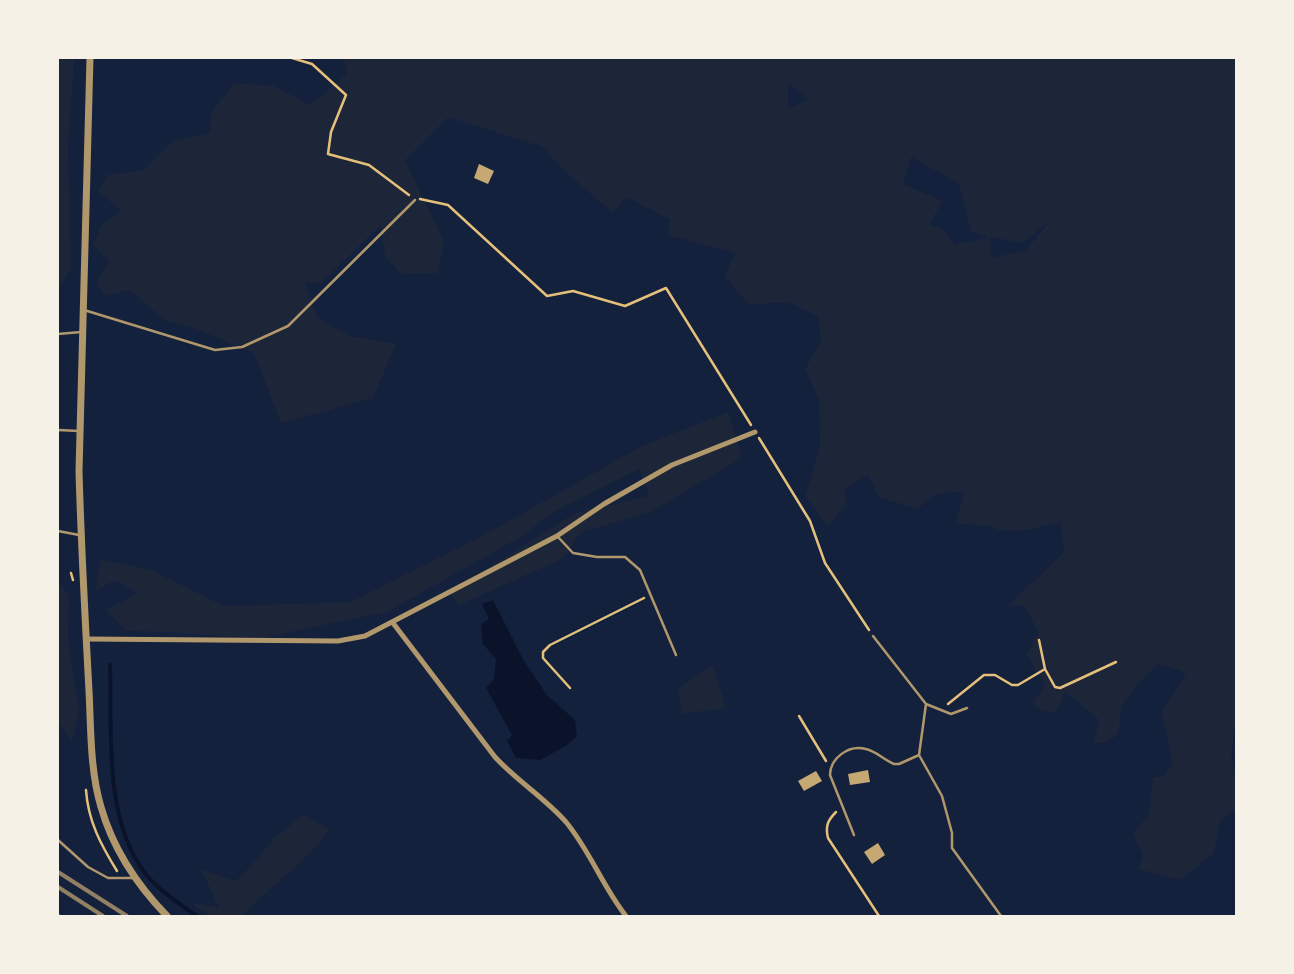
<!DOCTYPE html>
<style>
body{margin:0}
#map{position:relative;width:1294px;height:974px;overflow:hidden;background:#14213d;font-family:"Nunito Sans",sans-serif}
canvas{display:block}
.frame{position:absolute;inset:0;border:59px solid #f6f1e7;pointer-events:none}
</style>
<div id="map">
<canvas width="1294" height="974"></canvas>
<div class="frame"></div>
</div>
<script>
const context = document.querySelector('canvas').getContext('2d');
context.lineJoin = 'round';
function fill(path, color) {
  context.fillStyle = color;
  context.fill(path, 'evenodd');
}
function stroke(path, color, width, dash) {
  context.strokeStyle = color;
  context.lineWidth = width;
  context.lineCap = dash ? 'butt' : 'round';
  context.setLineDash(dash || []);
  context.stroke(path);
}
fill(new Path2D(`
 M58 58 74 59 68 147 71 269 58 290Z
 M344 58H1236V719L1231 757 1236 775V810L1220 820 1214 853 1180 880 1138 869 1143 855 1133 834 1149 814 1153 777H1163L1172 764 1169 743 1161 713 1186 673 1158 664C1147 676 1132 689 1124 702 1114 720 1131 740 1094 744L1099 720 1065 691 1056 713 1042 711 1032 704 1045 685 1026 654 1039 632 1023 605 1008 606 1064 552 1060 522 1028 530 1002 531 989 526 955 523 965 491 937 494 917 509 879 497 868 475 844 489 847 504 827 526 805 496 820 448 819 400 805 369 821 341 818 316 787 302 750 305 724 276 736 253 668 235 670 219 626 197 613 213 562 169 543 147 448 117 405 160 444 242 438 273 401 274 385 256 381 225 321 283 305 282 317 317 349 336 396 344 373 398 281 423 254 353 194 328 166 321 129 290 106 296 96 283 109 261 93 244 101 226 120 210 98 191 107 175 143 170 172 141 210 133 211 113 234 83 274 86 310 105 347 74ZM788 84H789L808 99 788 109ZM911 157 959 183 971 232 988 237 955 245 944 230 929 224 943 201 903 184ZM1052 219 1026 250 991 258 990 237 1023 243Z
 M728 412 742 458 651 512 581 532 564 558 459 605 449 593 575 513 649 496 639 469 550 514 524 535 387 612 256 639 168 632 126 631 106 610 138 593 115 580 96 591 100 560 149 569 224 606 351 602 486 534 642 446Z
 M58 581 69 595 68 639 79 711 72 742 58 723Z
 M712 665 726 708 682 714 678 689Z
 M304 814 330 830C305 862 270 887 242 916H210L189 902 219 908 201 869 236 881 251 866 275 837Z`), '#1d2539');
fill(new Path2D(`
 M493 600 524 661 547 695 575 720 577 736 566 746 540 760 516 758 507 741 512 735 486 688 494 679 496 659 483 644 481 624 489 619 482 604Z`), '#0b132b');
stroke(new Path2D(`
 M110 665C112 730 104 811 140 866 153 887 178 903 197 916`), '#0b132b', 4);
fill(new Path2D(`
 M479 164 494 171 488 184 474 178Z
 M868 770 870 782 850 785 848 774Z
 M816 771 822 781 804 791 798 781Z
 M878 843 885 855 872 864 864 852Z`), '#c6a872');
stroke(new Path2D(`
 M292 58 312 64 346 95 331 132 328 154 369 165 409 195
 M420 199 448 205 547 296 573 291 625 306 666 288 751 425
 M759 438 810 521 825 563 869 630
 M71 573 73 580
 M1039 640 1045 669 1055 687 1060 688 1116 662
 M570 688 543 658V652L550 645 644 598
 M948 704 984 675H995L1012 685H1018L1045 669
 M799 716 826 761
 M86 790C88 821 101 845 117 871
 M836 812C828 820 825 826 828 838L879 916`), '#e5c07b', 2.5);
stroke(new Path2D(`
 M84 310 215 350 242 347 288 326 415 200
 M58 334 81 332
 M58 430 79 431
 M58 531 79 535
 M558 537 573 553 597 557H625L640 570 676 655
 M873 636 926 704 919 755 942 796 952 833V848L1001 916
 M926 704 951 714 967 708
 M854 835 830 775C830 759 848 744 866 749 876 751 884 760 894 764H899L919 755
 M58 840 88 867 108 878H133
 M58 915 60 916`), '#b1986c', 2.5);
stroke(new Path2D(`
 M393 623 495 757C517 781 545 798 566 822 590 851 603 887 626 916
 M86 639 338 641 365 636 557 536 604 504 672 465 755 432`), '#b1986c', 5);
stroke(new Path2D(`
 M90 58 79 471C81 544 85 617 89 691 91 729 90 770 101 807 113 849 137 885 167 916`), '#b1986c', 7);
stroke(new Path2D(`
 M58 872 127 916
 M58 887 103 916`), '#918062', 4);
</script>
